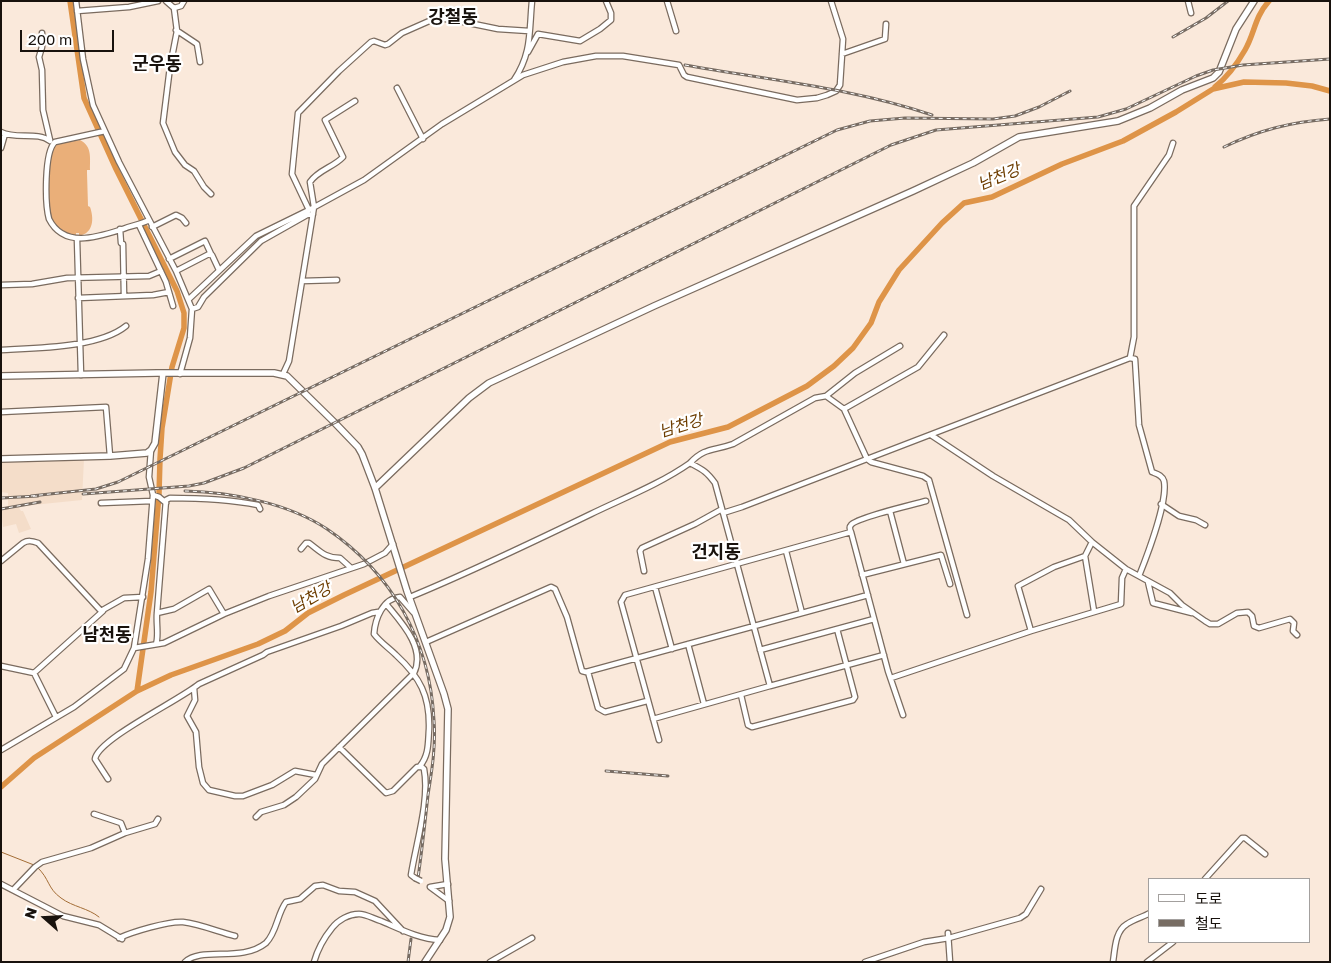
<!DOCTYPE html>
<meta charset="utf-8">
<style>
body{margin:0}
#map{position:relative;width:1331px;height:963px;overflow:hidden;background:#fae9db;font-family:"Golos Text","Noto Sans KR",sans-serif}
canvas{display:block}
.frame{position:absolute;inset:0;border:2px solid #18120d;pointer-events:none}
.legend{position:absolute;left:1148px;top:878px;width:162px;height:65px;box-sizing:border-box;background:#fff;border:1px solid #a3a09e;margin:0;padding:6px 9px;list-style:none;font-size:15px;color:#18120d}
.legend li{display:flex;align-items:center;gap:10px;height:25px}
.legend b{width:25px;border:1px solid #a3a09e}
.north{position:absolute;left:20px;top:893px;width:50px;height:50px;-webkit-text-stroke:4px #fff;paint-order:stroke;rotate:289deg;font-size:14px;font-weight:700;line-height:20px;text-align:center;color:#18120d}
.north::after{content:'';display:block;margin:auto;width:18px;height:22px;background:#18120d;clip-path:polygon(50% 0,100% 100%,50% 72%,0 100%)}
.scale{position:absolute;left:20px;top:30px;width:94px;height:22px;box-sizing:border-box;border:2px solid #18120d;border-top:0;padding-left:6px;font-size:15px;line-height:18px;white-space:nowrap;color:#18120d;-webkit-text-stroke:4px #fff;paint-order:stroke}
</style>
<div id="map">
<canvas width="1331" height="963"></canvas>
<div class="frame"></div>
<ul class="legend">
<li><b style="height:6px;background:#fff"></b>도로</li>
<li><b style="height:6px;background:#776c63"></b>철도</li>
</ul>
<div class="north">N</div>
<div class="scale">200 m</div>
</div>
<script>
const context = document.querySelector('canvas').getContext('2d');
context.lineJoin = 'round';
function fill(path, color) {
  context.fillStyle = color;
  context.fill(path, 'evenodd');
}
function stroke(path, color, width, dash) {
  context.strokeStyle = color;
  context.lineWidth = width;
  context.lineCap = dash ? 'butt' : 'round';
  context.setLineDash(dash || []);
  context.stroke(path);
}
function write(font, color, halo, rows, align = 'center') {
  context.font = font + ' "Golos Text","Noto Sans KR",sans-serif';
  context.lineWidth = 4.5;
  context.setLineDash([]);
  context.textBaseline = 'middle';
  context.strokeStyle = halo;
  context.fillStyle = color;
  for (const [text, x, y, turn = 0] of rows) {
    context.save();
    context.translate(x, y);
    context.rotate((+turn || 0) * Math.PI / 180);
    context.textAlign = isNaN(turn) ? turn : align;
    if (halo) context.strokeText(text, 0, 0);
    context.fillText(text, 0, 0);
    context.restore();
  }
}
fill(new Path2D(`
 M84 459 82 500 23 506 19 508 21 511H23L31 529 19 533 16 524 3 527 1 511 8 508V493L1 492V461Z`), '#f4ddc9');
fill(new Path2D(`
 M80 140C92 146 90 157 90 170H87V173L88 206 90 207C94 218 94 233 79 236V233H76V236C40 234 48 186 48 161L49 155 56 144Z`), '#eaaf79');
stroke(new Path2D(`
 M1 852 34 865
 M37 867C50 879 47 888 61 898 73 907 88 908 99 917`), '#a36d36', 1);
stroke(new Path2D(`
 M70 1 84 98 116 169 177 291 184 313V328L172 367 162 428 160 459 159 494 151 592 137 691
 M1215 87C1226 78 1237 64 1245 50 1255 33 1254 18 1269 1
 M1 787 34 758 137 691 171 675 258 644 285 631 308 613 344 595 670 442 728 427 807 386 834 366 853 348 871 323 879 302 899 270 942 223 964 203 992 197 1062 164 1123 141 1176 112 1213 89 1244 82 1286 83 1312 86 1330 91`), '#de9448', 5.5);
const minor = new Path2D(`
 M76 1 83 59 93 105 119 162 176 271 192 309 190 338 180 374
 M166 1 174 8 181 6 184 1
 M667 1 676 31
 M1188 1 1191 13
 M174 8 177 31 170 67 163 123 175 152 185 165 194 171 204 187 211 194
 M77 11 129 7 158 1
 M176 30 197 44 200 62
 M42 33V47L39 57 42 70 43 110 50 140
 M528 52 538 34 580 41 600 29 611 20V13L606 1
 M842 54 885 39 886 24
 M514 80C532 53 529 32 532 1
 M397 88 423 139
 M105 131 55 142C44 152 45 204 49 219 64 249 98 237 123 229 132 225 140 225 149 220
 M1 132C16 140 37 131 50 141
 M1 148 5 134
 M309 210 292 174 298 113 339 71 371 42 374 41 385 45 388 44 402 33 436 18 454 20 498 29 529 31
 M139 225 166 282 173 306
 M152 227 176 215 182 218 186 223
 M120 229 121 243 123 244 124 296
 M77 239 81 375
 M169 259 205 241 211 254
 M176 271 209 254 212 255 219 270
 M302 281 337 280
 M1 285 32 284 67 278 149 276 161 271
 M78 298 153 295 169 292
 M189 299 256 236 309 210 364 180 442 124 523 75 563 62 596 56H623L679 65 684 75 687 77 797 100 817 98 827 95 836 91 840 85 843 39 831 1
 M192 309 198 307 204 297 261 241 307 215 313 214
 M1 350C36 348 99 348 126 326
 M1130 358 1134 337V206L1169 155 1173 143
 M283 374 289 361 314 207 310 182C318 170 334 167 343 157L325 120 355 101
 M826 396 855 373 900 346
 M844 409 918 367 944 335
 M1 412 106 407 110 456
 M931 435 993 476 1069 520 1092 542 1126 569 1170 593 1182 605 1205 621 1210 624H1218L1237 613 1248 612 1252 616 1254 626 1259 628 1290 619 1294 623 1293 631 1297 635
 M690 463C705 447 714 451 733 444L815 398 826 396 844 409 867 459 871 462 923 476 929 480 967 615
 M153 495 159 497 166 503
 M101 503 152 501
 M1161 504 1179 516 1196 520 1205 525
 M890 511 904 564
 M723 513 742 507 1130 358 1135 359 1139 425 1152 472C1157 474 1162 475 1164 481 1168 501 1147 556 1139 576
 M851 532C850 530 849 527 851 525 855 518 915 504 926 501
 M301 549 306 543H309C320 551 325 558 340 558L350 567
 M786 551 802 613
 M1085 556 1094 611
 M1 561 23 543C28 540 32 541 38 543L101 611 124 598 143 597
 M644 571 640 551 642 548 695 524 722 509
 M862 575 941 555 950 584
 M1148 582 1153 603 1192 613
 M655 587 672 649
 M410 597C471 572 531 543 591 514 624 498 660 484 690 463 703 470 706 471 715 483L770 686 653 719
 M413 612 400 597C383 598 375 619 374 634 380 642 389 648 396 655 420 677 430 696 429 729 428 743 429 755 420 766
 M157 613 174 609 209 589 224 614
 M1031 631 1018 586 1054 567 1085 556 1092 542
 M426 642 551 587 555 589 567 617 582 671 586 672 868 595
 M156 644C159 636 156 623 157 613L166 500 170 498C200 498 228 499 258 505L260 509
 M688 644 704 704
 M134 648 164 643 224 614 269 596 364 564 385 553 393 544
 M760 650 874 619
 M1 666 34 673
 M588 672 598 708 605 712 647 701
 M891 678 1031 631 1121 604 1122 578 1126 569
 M770 686 884 655
 M194 688 195 700 187 716 196 732 199 767 203 783 209 790 235 796H243L272 785 295 771 316 775
 M741 695 748 725 752 727 853 700 855 697 837 629
 M56 717 34 673 103 611
 M659 740 621 602 625 595 851 532 888 671 903 715
 M339 747 386 793 393 791 417 767H422L424 769C430 800 416 843 411 875L415 878
 M1 750 74 707 124 669 134 648 148 559 153 495 149 477 151 450
 M108 779 95 759C98 739 180 700 199 684L263 655 267 652 341 626 372 613 378 612
 M94 814 121 823 125 833
 M256 817 261 812 284 805 296 797 315 779 322 764 414 673C426 648 401 622 387 605
 M1205 879 1242 838H1245L1265 854
 M1 884 63 916 99 925 122 939
 M448 884 430 887 449 901
 M14 889 35 867 42 862 91 848 125 833 155 824 158 819
 M948 933 950 962
 M119 938C132 932 168 921 183 922 200 924 219 932 235 936
 M185 962C202 946 241 963 266 943 277 932 277 914 286 902L300 899 315 886 323 885 339 891 355 892 375 901 403 931
 M314 962C318 948 323 939 332 928 338 920 349 914 359 914 366 914 374 919 381 921 400 929 419 939 440 940
 M490 962 532 938
 M865 962 924 942 949 938 1020 918 1026 914 1041 889
 M1113 962C1115 949 1115 931 1127 924 1134 919 1143 917 1150 913
 M1147 962 1173 942`);
const major = new Path2D(`
 M1 376 157 373H274L287 376 334 422 358 447 362 454 375 488 407 591 444 694 448 709 445 859 450 917 446 930 425 962
 M1 459 110 456 147 453 151 450 155 443 163 373
 M375 488 469 398 489 383 654 306 913 191 973 163 1019 137 1118 121 1150 108 1182 90 1213 78 1219 72 1236 29 1254 1`);
stroke(minor, '#7a6b5f', 7);
stroke(major, '#7a6b5f', 8);
stroke(minor, '#fff', 4.5);
stroke(major, '#fff', 5.5);
const rail = new Path2D(`
 M1173 37 1206 18 1228 1
 M685 65C768 80 853 88 932 115
 M1224 147C1259 130 1291 122 1330 119
 M185 491C231 492 288 503 327 529 392 573 430 641 434 720 436 745 432 770 428 795 425 823 422 850 418 878
 M83 494 189 486 204 483 244 468 891 145 936 130 1098 117 1126 109 1196 76 1213 70 1243 65 1330 59
 M31 496 96 489 118 482 837 130 870 121 905 118 993 119 1015 116 1039 107 1070 91
 M1 498 38 496
 M1 509 40 502
 M606 771 668 776
 M408 962 411 939`);
stroke(rail, '#776c63', 3);
stroke(rail, '#fff', 1, [4]);
const minorBridge = new Path2D(`
 M415 878 421 881`);
stroke(minorBridge, '#7a6b5f', 7, []);
stroke(minorBridge, '#fff', 4.5);
write('italic 16px', '#6d3d00', '#fff', [
 ["남천강",999,177,-22],
 ["남천강",681,426,-17],
 ["남천강",311,598,-30]
]);
write('bold 18px', '#18120d', '#fff', [
 ["강철동",453,17],
 ["군우동",157,64],
 ["건지동",716,552],
 ["남천동",107,635]
]);
</script>
